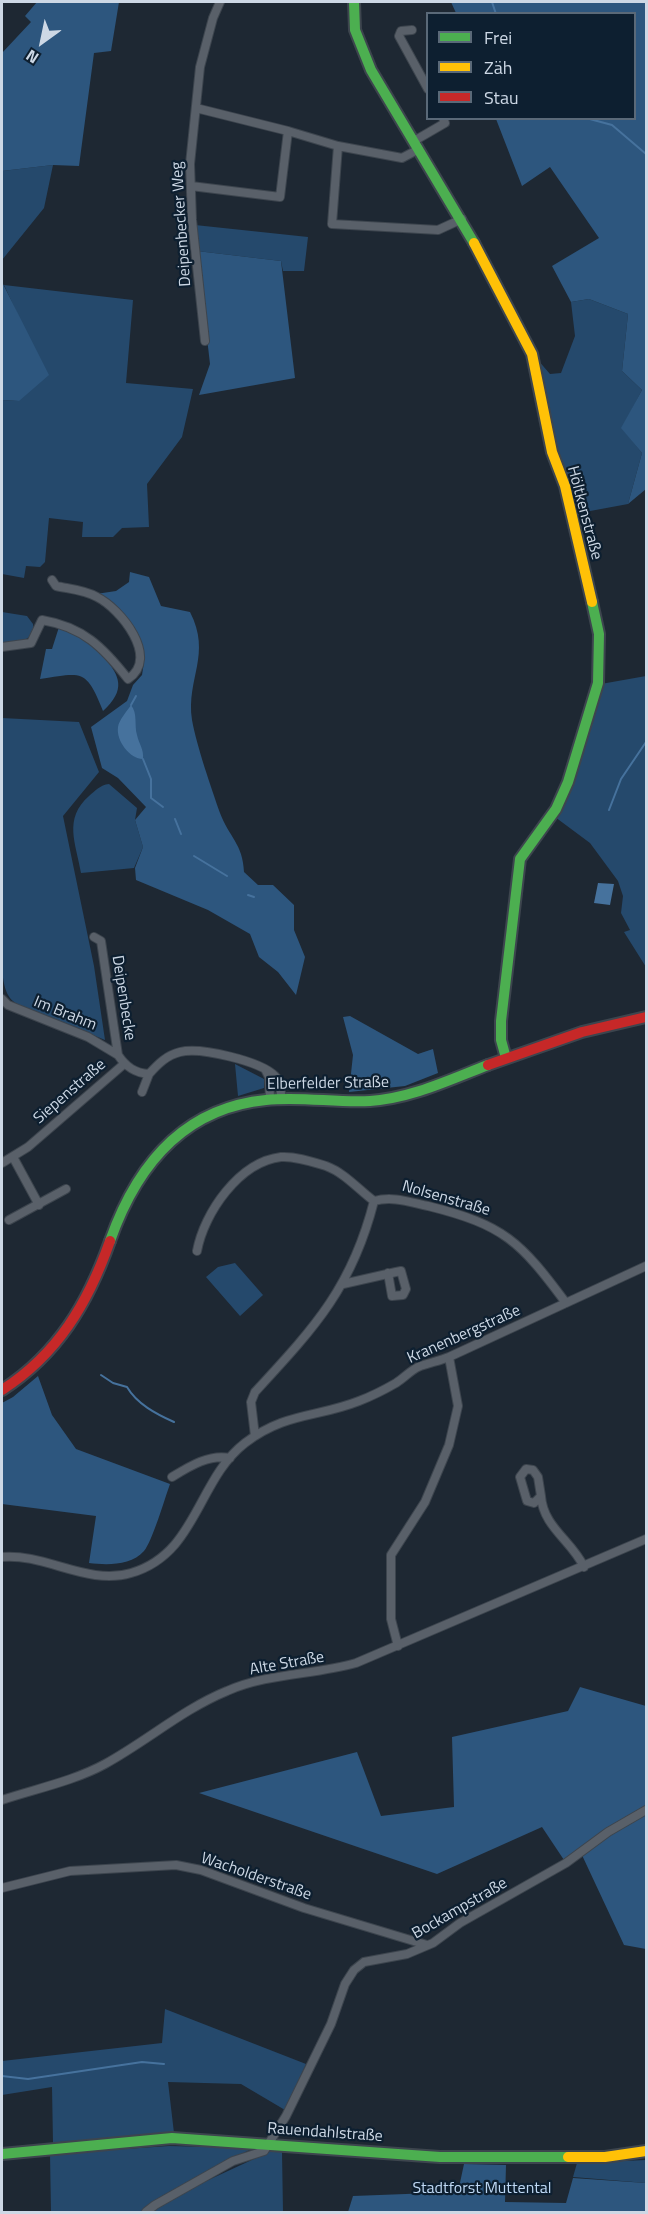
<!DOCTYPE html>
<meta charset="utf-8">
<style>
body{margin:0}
#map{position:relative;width:648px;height:2214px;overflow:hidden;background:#1e2833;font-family:"Titillium Web",sans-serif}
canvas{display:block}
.frame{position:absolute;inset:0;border:3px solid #cdd8e5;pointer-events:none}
.legend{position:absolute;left:426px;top:12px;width:210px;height:108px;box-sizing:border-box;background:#0d1f30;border:2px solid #5a6978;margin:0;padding:8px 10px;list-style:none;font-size:18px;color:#cdd8e5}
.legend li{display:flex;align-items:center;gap:12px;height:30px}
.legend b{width:30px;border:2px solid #5a6978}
.north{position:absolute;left:12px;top:12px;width:60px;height:60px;-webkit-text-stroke:4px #0d1f30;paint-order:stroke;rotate:213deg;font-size:16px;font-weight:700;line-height:24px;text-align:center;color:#cdd8e5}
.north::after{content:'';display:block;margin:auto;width:21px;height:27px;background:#cdd8e5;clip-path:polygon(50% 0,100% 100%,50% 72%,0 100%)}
</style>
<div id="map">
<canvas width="648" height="2214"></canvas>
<div class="frame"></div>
<ul class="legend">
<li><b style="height:8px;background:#4caf50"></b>Frei</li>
<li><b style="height:8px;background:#ffc107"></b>Zäh</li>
<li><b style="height:8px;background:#c62828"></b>Stau</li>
</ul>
<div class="north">N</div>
</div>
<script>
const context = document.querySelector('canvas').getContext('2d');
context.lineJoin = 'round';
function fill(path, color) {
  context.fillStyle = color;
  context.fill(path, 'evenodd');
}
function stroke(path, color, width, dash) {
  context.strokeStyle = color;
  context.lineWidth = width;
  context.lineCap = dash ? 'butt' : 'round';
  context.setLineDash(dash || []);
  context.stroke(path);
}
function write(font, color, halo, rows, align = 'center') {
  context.font = font + ' "Titillium Web",sans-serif';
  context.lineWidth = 4.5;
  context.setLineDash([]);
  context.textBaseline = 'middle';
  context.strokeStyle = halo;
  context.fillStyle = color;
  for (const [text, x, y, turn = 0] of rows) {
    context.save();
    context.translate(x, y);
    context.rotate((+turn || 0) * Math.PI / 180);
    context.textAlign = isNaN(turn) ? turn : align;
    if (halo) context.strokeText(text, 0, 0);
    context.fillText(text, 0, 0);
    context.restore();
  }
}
fill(new Path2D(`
 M53 165 44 208 2 260V171Z
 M195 225 308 237 304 271H283L281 261 197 251Z
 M4 285 133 300 126 383 193 389 182 437 147 484 149 527 122 528 113 537H82L83 522 49 518 45 562 40 567 26 566 24 578 2 574V400L19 401 24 328Z
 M589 299 628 314 622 371 642 390 622 428 642 453 628 504 574 514 553 451 537 359 550 374 561 373 575 336 571 302Z
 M2 612 27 616 33 624 34 633C24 643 15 643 2 644Z
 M646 676V967L624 932 630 930 621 913 623 896 618 881 590 843 555 817 601 684Z
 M2 718 79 722 99 772 63 816 94 966 105 1040 17 1004C5 997 4 984 2 971Z
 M109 784 137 808 135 820 143 847 134 868 81 873C76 843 63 819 89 796 95 791 100 785 109 784Z
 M235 1064 264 1079V1088L238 1096Z
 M235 1263 263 1295 240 1316 206 1277 218 1267Z
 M165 2009 306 2064 285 2110 241 2084 168 2082 174 2133 53 2143 52 2087 2 2095V2061L162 2043Z
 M169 2146 253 2148 162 2196 141 2212H51L50 2154Z
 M269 2152H282L283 2212H149L202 2183Z
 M646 2160V2183L573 2177 577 2163Z`), '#25496c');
fill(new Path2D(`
 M37 2H119L111 51 94 53 79 166 53 165 2 171V53L31 22 25 16Z
 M451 2H646V489L628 504 642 453 621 428 642 390 622 371 628 314 589 299 571 302 552 266 599 238 550 167 522 186 496 119 634 118V14L456 13Z
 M197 251 281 261 295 378 199 395 210 364Z
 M2 282 49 375 19 401 2 400Z
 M130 572 149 577 161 606 190 612C212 655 186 678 192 720 197 747 211 787 220 813 229 837 243 844 244 872L258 885H273L294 905V930L305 957 296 995 278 972 259 957 250 934 208 910 136 880 135 868 143 847 135 820 146 807 118 778 102 768 91 727 127 701 133 685 142 675 144 662 137 634 125 615 96 594 116 591 129 582Z
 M59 627C68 631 81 634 90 640 94 644 99 650 102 655 121 676 126 690 103 711 86 668 82 673 40 679L46 649H52Z
 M350 1016 418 1054 433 1049 438 1073 405 1086 349 1092 353 1055 343 1017Z
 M38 1376 52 1415 76 1449 170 1484C165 1498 152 1542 144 1551 131 1566 106 1565 89 1563L96 1516 2 1504V1403L13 1397Z
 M580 1687 646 1706V1949L624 1945 581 1853 566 1863 542 1827 437 1874 199 1793 357 1752 381 1816 454 1807 452 1737 568 1711Z
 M464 2164 506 2165 505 2202 566 2203 573 2178 646 2183V2212H348L353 2196 458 2192Z`), '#2d567e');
fill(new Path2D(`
 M131 705C138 714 134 725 137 735 139 744 144 749 143 759 130 759 116 741 118 727 119 720 127 711 131 705Z
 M598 883 614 884 610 905 594 903Z`), '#46729d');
stroke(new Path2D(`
 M492 2 496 14
 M586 118 612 125 646 154
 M131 705 136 696
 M143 759 151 779V798L163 807
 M609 810 621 779 646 742
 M175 819 181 834
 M194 856 227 876
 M248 895 254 897
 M101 1375 113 1383 127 1387C137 1404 156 1414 174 1422
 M2 2076 28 2079 142 2062 164 2064`), '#46729d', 2);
const street = new Path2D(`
 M412 30 401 31 399 36 428 89
 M288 131 338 146 402 158 419 149
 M414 141 445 123 443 118
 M338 146 332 224 438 230 462 219
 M191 186 280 197 288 131 196 108
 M205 341 192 220 190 164 200 67 213 18 220 2
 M2 647 31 643 42 620C83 627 103 647 128 679 160 658 121 609 97 597 85 590 70 589 56 586L52 580
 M94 937 101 941 118 1055C126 1067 135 1073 149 1074 158 1064 167 1055 180 1052 201 1047 260 1061 275 1076 281 1082 281 1090 281 1098
 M2 999 8 1005 88 1037 118 1055
 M266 1071 269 1077 270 1098
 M142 1092 149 1074
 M13 1157 39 1205
 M2 1163 28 1147 124 1064
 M374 1201C393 1196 409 1202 428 1206 504 1225 520 1241 566 1303
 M9 1220 66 1189
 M197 1251C204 1213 239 1162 281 1157 296 1156 313 1162 326 1166 345 1173 359 1190 374 1201
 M343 1284 396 1272 401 1271 406 1289 403 1295 392 1296 388 1273
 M255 1436 251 1402 255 1392C314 1328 352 1288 374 1201
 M526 1469 533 1470 538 1477 541 1496 534 1503 527 1501 520 1477Z
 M172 1477C190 1466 209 1454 230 1458
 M541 1496C543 1527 572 1541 584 1567
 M2 1557C45 1553 88 1586 131 1573 197 1554 197 1480 245 1443 286 1412 316 1418 359 1401 372 1396 384 1390 396 1383 404 1378 410 1371 418 1367 428 1363 439 1361 449 1357L646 1266
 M398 1646 391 1619V1555L425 1502 449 1445 458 1406 449 1357
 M2 1800C35 1789 74 1781 105 1764 147 1741 183 1709 227 1691 268 1673 314 1675 356 1663L646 1539
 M2 1888 70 1871 176 1865 201 1870 304 1908 427 1945
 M146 2212 155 2205 233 2161 264 2151 286 2116 331 2024 345 1984 354 1970 364 1962 407 1954 433 1943 460 1923 566 1863 608 1832 646 1810`);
const fast = new Path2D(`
 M354 2 355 30 371 70 474 243
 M506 1058 501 1040V1021L520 859 556 809 568 782 598 683 599 634 592 602
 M110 1241C136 1167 183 1108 266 1100 300 1096 336 1103 370 1101 412 1098 449 1080 488 1065
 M2 2154 172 2138 440 2157H568`);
const slow = new Path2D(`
 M474 243 532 354 552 452 565 486 592 602
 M568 2157H605L646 2151`);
const jam = new Path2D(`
 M488 1065 582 1032 646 1017
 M2 1390C58 1354 88 1303 110 1241`);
stroke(street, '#3d454e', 10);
stroke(fast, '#3d454e', 14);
stroke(slow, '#3d454e', 14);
stroke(jam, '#3d454e', 14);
stroke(street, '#596069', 8);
stroke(fast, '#4caf50', 10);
stroke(slow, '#ffc107', 10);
stroke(jam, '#c62828', 10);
write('16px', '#cdd8e5', '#0d1f30', [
 ["Deipenbecker Weg",182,224,-94],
 ["Höltkenstraße",584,513,75],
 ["Deipenbecke",123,998,81],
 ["Im Brahm",65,1014,22],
 ["Elberfelder Straße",328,1084,-1],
 ["Siepenstraße",70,1092,-41],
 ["Nolsenstraße",446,1199,16],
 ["Kranenbergstraße",464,1335,-24],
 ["Alte Straße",287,1664,-10],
 ["Wacholderstraße",256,1877,19],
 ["Bockampstraße",460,1909,-30],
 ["Rauendahlstraße",325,2133,4]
]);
write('16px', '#bed8f4', '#0d1f30', [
 ["Stadtforst Muttental",482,2189]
]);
</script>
